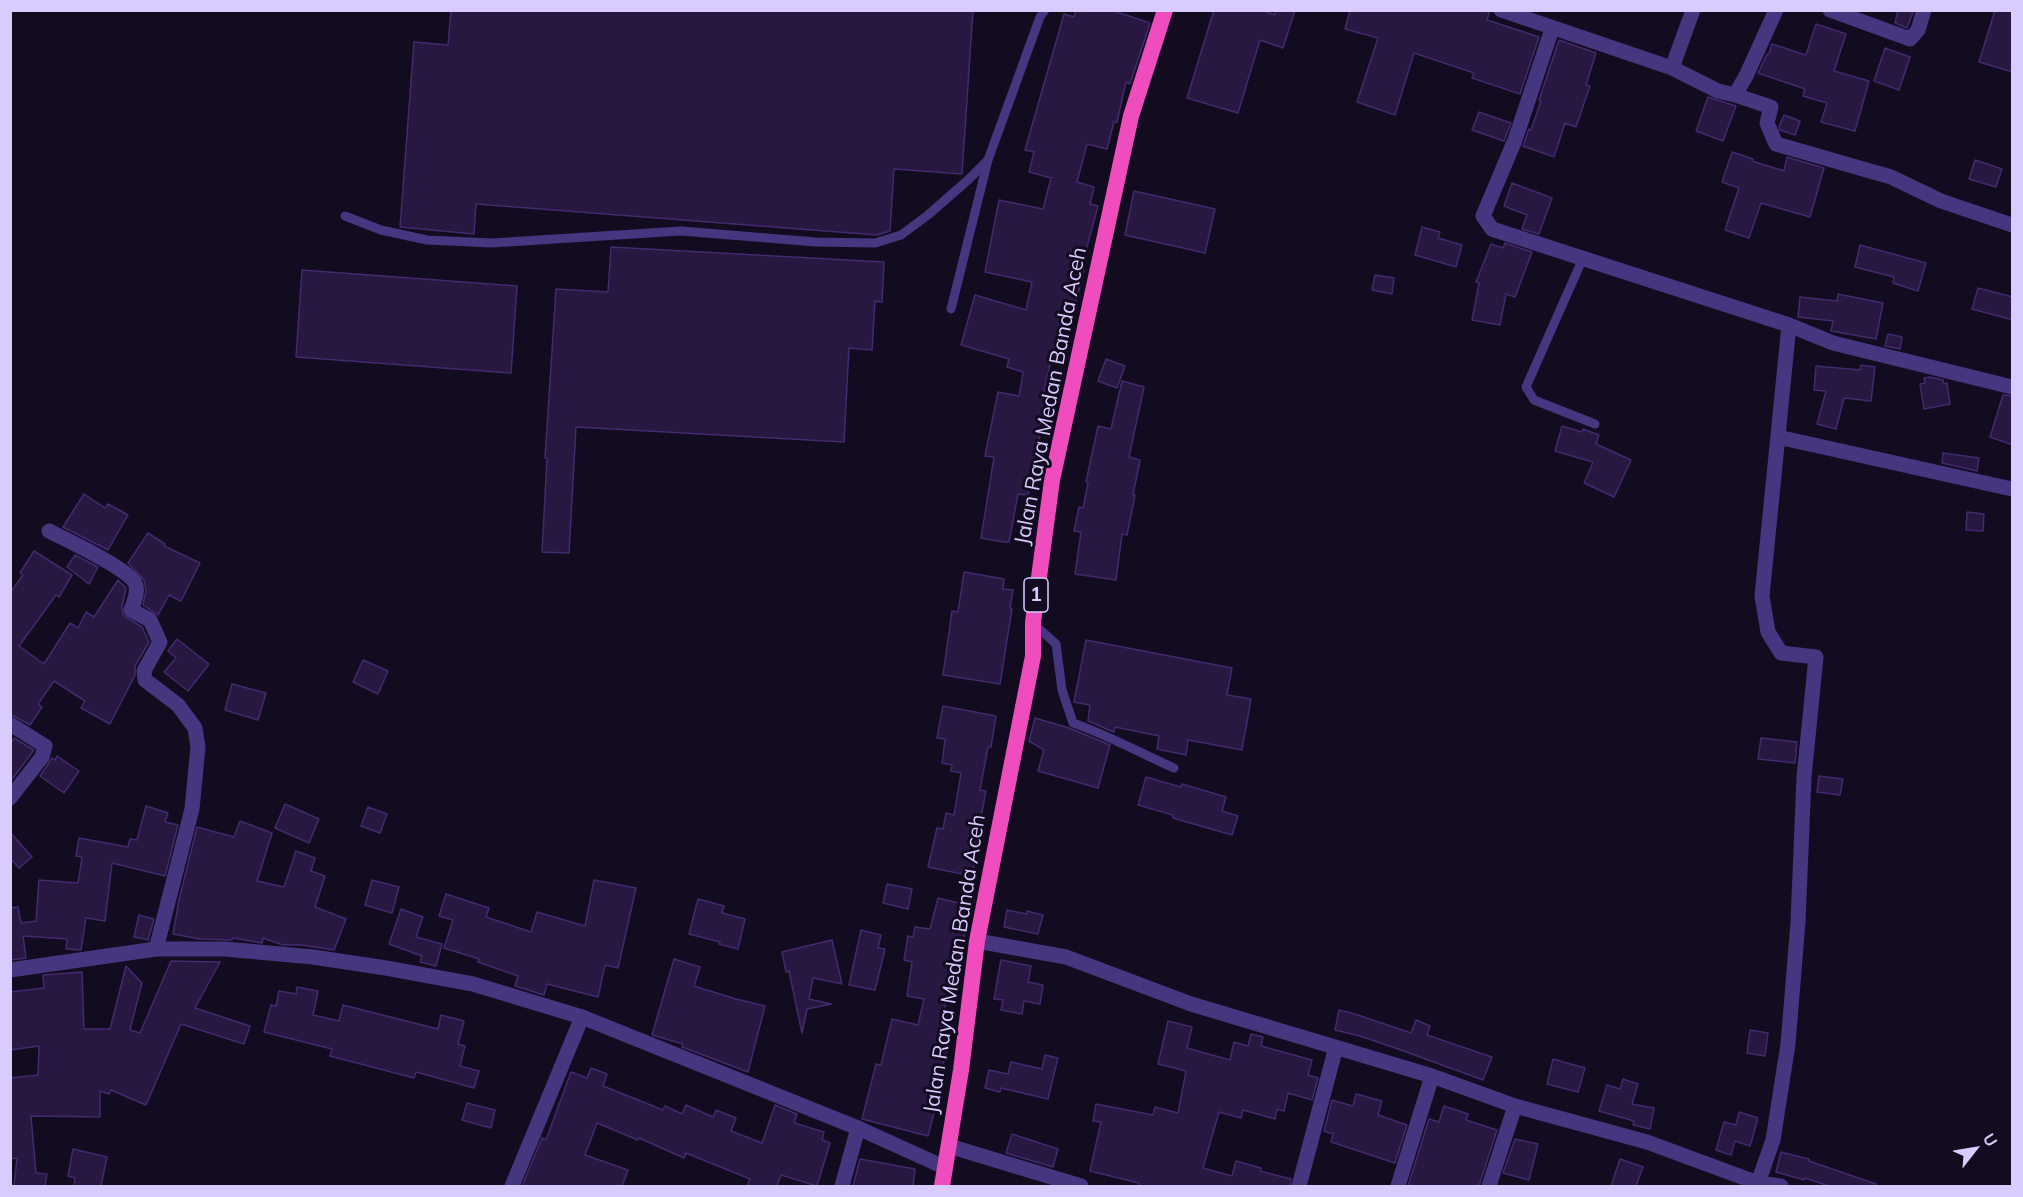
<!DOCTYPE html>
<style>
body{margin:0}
#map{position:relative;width:2023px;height:1197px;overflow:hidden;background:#130c20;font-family:Mulish,sans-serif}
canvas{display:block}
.frame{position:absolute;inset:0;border:12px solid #dacbff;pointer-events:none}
.north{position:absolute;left:1945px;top:1119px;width:60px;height:60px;-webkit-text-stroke:4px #130c20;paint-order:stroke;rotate:59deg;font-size:16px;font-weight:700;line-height:24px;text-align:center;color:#dacbff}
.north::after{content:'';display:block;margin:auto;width:21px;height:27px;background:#dacbff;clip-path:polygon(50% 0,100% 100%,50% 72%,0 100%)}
</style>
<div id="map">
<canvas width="2023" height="1197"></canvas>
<div class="frame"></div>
<div class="north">U</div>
</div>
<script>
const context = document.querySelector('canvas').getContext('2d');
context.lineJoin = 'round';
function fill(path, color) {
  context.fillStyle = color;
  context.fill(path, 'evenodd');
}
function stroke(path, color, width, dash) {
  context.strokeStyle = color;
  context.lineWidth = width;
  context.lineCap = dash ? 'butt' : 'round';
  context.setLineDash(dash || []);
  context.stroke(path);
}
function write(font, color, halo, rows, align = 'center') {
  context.font = font + ' Mulish,sans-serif';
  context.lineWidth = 6;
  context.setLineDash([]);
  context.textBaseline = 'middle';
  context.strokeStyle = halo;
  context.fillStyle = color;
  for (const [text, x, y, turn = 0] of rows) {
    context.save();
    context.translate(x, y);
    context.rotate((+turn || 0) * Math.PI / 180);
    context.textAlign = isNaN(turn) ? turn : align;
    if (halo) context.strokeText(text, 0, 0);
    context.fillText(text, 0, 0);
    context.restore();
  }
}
const building = new Path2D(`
 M451 10H973L962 174 894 169 890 231 877 235 476 204 474 234 400 227 414 42 448 45Z
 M1076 10H1111L1150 23 1130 84 1126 82 1117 122H1114L1107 149 1087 144 1077 182 1094 187 1090 204 1098 206 1081 269 1084 270 1072 318 1061 315 1044 391 1046 392 1041 420H1043L1028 495 1018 494 1009 542H1004L981 538 994 457 985 456 998 392 1019 396 1023 372 1007 367 1009 359 961 345 975 295 1026 310 1032 282 985 272 999 200 1043 209 1051 178 1029 172 1034 152 1025 150 1064 14 1074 17Z
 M1214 10H1261L1275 15 1276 10H1295L1283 48 1260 40 1238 113 1187 98Z
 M1350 10H1490L1487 20 1539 37 1520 94 1472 78 1474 73 1414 53 1395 115 1357 102 1378 38 1345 29Z
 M1898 10H1914L1907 28 1895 23Z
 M1995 10H2013V72L1979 62Z
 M1816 24 1846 34 1834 71 1869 81 1855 131 1821 122 1827 103 1803 96 1805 89 1758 73 1767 54H1769L1772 44 1806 55Z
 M1559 40 1596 53 1586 85 1590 86 1576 127 1565 123 1554 157 1523 146 1529 129 1531 130 1541 101 1539 100Z
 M1885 48 1910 57 1899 90 1874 81Z
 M1708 97 1736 106 1723 141 1696 131Z
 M1479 112 1511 123 1504 141 1472 130Z
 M1784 115 1800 121 1795 135 1780 130 1779 127Z
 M1732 152 1753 159 1752 161 1784 171 1787 157 1824 168 1810 217 1761 203 1749 238 1725 230 1739 188 1722 182Z
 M1975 160 2002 169 1996 187 1969 179Z
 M1512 183 1552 198 1539 234 1522 229 1527 215 1504 206Z
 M1134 191 1215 209 1205 253 1125 235Z
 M1422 227 1440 232 1438 238 1462 245 1456 267 1415 255Z
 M1505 243 1532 252 1515 297 1506 294 1500 325 1472 320 1479 283 1476 282 1491 244 1503 248Z
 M1860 245 1926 263 1918 291 1893 283 1894 277 1855 267Z
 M611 247 884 262 882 302 875 301 872 350 849 348 844 442 576 427 569 553 542 552 547 458H545L556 289 608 292Z
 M302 270 517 286 511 373 296 357Z
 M1375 275 1394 278 1392 294 1372 290Z
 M1978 288 2013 297V320L1972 309Z
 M1838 294 1883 303 1876 339 1831 331 1833 321 1798 317 1800 297 1837 301Z
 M1888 334 1902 337 1900 349 1885 346Z
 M1106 359 1125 366 1117 388 1098 381Z
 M1861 365 1875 367 1871 401 1844 398 1836 429 1817 424 1826 391 1814 390 1816 366 1860 370Z
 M1930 377 1943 380 1944 384 1947 383 1950 404 1924 409 1920 384 1925 383 1924 378Z
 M1122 381 1144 387 1129 457 1140 460 1133 495H1135L1127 535 1122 534 1116 580 1075 574 1081 532 1074 531 1079 507 1083 508 1088 483 1086 482 1098 426 1111 429Z
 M2003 395 2013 396V445L1990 437Z
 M1562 426 1582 432 1583 429 1599 435 1596 444 1631 460 1614 497 1584 483 1593 462 1555 451Z
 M1943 453 1979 458 1977 471 1942 463Z
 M84 494 105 508 108 504 128 515 108 550 63 527Z
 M1967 512 1984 514 1983 531 1966 530Z
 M148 533 165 544 164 546 200 563 181 601 169 595 158 615 143 605 146 590 144 580 128 563Z
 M34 551 72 575 59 597 56 595 19 646 44 664 70 623 78 628 86 612 94 617 118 580 126 588 122 607 123 615 142 627 149 642 135 666V675L110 724 81 708 85 701 54 681 38 704 42 707 30 725 10 714V593L23 575 20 573Z
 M75 555 98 567 89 584 67 567Z
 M964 572 1004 579 1003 589 1013 590 1010 608 1012 609 1000 684 943 675 952 611 958 612Z
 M177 639 209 664 188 691 164 672 176 658 168 651Z
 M1086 640 1232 668 1227 695 1251 699 1242 750 1188 740 1186 755 1157 749 1159 736 1115 727 1114 732 1088 721 1090 705 1074 702Z
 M363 660 388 671 378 694 353 682Z
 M232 684 266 693 258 720 225 710Z
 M943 706 996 716 991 747H988L980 790 986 791 974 853H976L972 876 928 867 937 828 943 829 946 813 954 815 961 773 951 771 952 765 942 763 945 739 937 738Z
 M1035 718 1069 728 1110 745 1098 788 1038 771 1044 750 1029 741Z
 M14 738 34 750 10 782V744Z
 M1761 738 1797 742 1795 763 1758 759Z
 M57 756 79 771 64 793 40 776 52 758 55 760Z
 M1819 776 1843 779 1840 795 1817 792Z
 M1146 777 1181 787 1182 784 1226 797 1222 811 1238 816 1232 835 1173 818V815L1138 805Z
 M285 804 319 819 309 843 275 828Z
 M146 806 168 813 165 822 178 825 165 876 112 863 105 921 86 918 81 950 66 949 67 939 23 936 26 958 10 960V908L18 907 21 923 36 921 39 880 78 883 82 857 76 856 79 838 128 847 130 839 137 840Z
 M368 807 387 814 380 833 361 826Z
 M240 821 272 833 257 881 284 887 296 851 315 858 311 871 325 876 315 907 346 919 334 950 302 945H283L263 938 262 943 233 938 232 940 200 939 173 934 179 900 197 827 234 837Z
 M10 832 32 857 19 868 10 858Z
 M372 880 399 887 392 913 365 905Z
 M594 880 636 888 618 968 605 965 598 997 547 984 544 995 515 986 518 976 478 962 479 959 444 948 453 920 439 916 446 894 489 908 486 917 531 932 537 912 585 926Z
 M887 884 912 889 908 909 883 903Z
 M938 898 971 906 956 973 960 974 955 1005 946 1003 940 1030 951 1033 939 1081 942 1082 928 1136 862 1119 876 1064 881 1065 892 1019 918 1025 924 999 907 996 912 962 904 960 908 936 913 937 915 927 930 929Z
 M698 899 724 906 722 913 745 919 738 949 719 944 720 942 689 934Z
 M401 909 423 917 416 937 442 944 436 966 420 962 422 956 389 944Z
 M1007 910 1027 914V911L1043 915 1038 934 1004 927Z
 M139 915 154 919 148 940 134 937Z
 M861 930 881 935 878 948 885 949 875 990 849 985Z
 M832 940 842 984 813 978 809 999 831 1004 807 1009 802 1033 789 971 786 972 782 952Z
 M674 959 700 967 694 986 736 999 765 1006 748 1072 682 1047 683 1044 652 1035Z
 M1001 960 1031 966 1028 982 1043 985 1040 1004 1024 1001 1022 1014 1001 1010 1003 1000 994 999Z
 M171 961 220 962 195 1008 250 1026 244 1044 181 1024 146 1105 111 1090 109 1094 100 1091V1117L31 1116 36 1173 47 1174 45 1186H14L17 1158 10 1159V1078L38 1075 39 1046 10 1050V992L44 988 43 975 82 972 84 1029H110L126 966 142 983 130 1030 140 1033Z
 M297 987 318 991 313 1015 339 1021 343 1005 438 1029 441 1015 464 1021 458 1044 465 1046 460 1066 479 1071 474 1088 416 1072 414 1078 330 1056 332 1049 264 1032 271 1005 276 1006 279 991 296 994Z
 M1339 1010 1355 1014 1411 1033 1416 1020 1430 1026 1427 1035 1492 1057 1483 1080 1401 1050 1360 1036 1335 1030Z
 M1168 1021 1192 1027 1187 1048 1230 1060 1234 1042 1248 1046 1251 1034 1263 1037 1261 1046 1312 1060 1308 1075 1318 1078 1312 1100 1288 1093 1284 1111 1277 1109 1275 1119 1243 1110 1241 1118 1219 1112 1203 1168 1232 1176 1236 1161 1261 1168 1260 1171 1291 1179 1290 1186H1139V1183L1090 1171 1101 1122 1093 1121 1096 1104 1153 1115 1155 1107 1178 1113 1186 1071 1158 1064Z
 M1750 1030 1768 1033 1765 1056 1747 1053Z
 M1045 1055 1058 1058 1048 1099 1001 1088 1000 1092 985 1088 989 1070 1008 1074 1011 1062 1042 1069Z
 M1553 1059 1585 1068 1578 1092 1547 1084Z
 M591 1068 607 1074 603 1086 663 1110 665 1106 682 1114 686 1105 713 1117 716 1110 736 1118 731 1131 762 1143 775 1105 797 1114 794 1123 824 1132 822 1140 830 1143 817 1186 781 1175 777 1186H747L750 1179 686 1153 684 1158 639 1138 638 1140 597 1123 585 1155 628 1170 622 1186H522L542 1138 546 1140 571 1072 587 1078Z
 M1623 1079 1638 1084 1632 1104 1654 1108 1650 1129 1633 1125 1634 1121 1599 1111 1607 1085 1620 1089Z
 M1356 1094 1382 1101 1378 1115 1407 1125 1395 1163 1331 1142 1333 1134 1324 1131 1332 1100 1353 1106Z
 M467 1103 495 1110 491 1128 462 1120Z
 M1444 1106 1468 1114 1466 1120 1497 1130 1479 1186H1408L1429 1119 1439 1122Z
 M1739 1112 1758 1118 1750 1146 1735 1141 1731 1155 1716 1150 1724 1122 1736 1125Z
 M1012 1134 1058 1149 1053 1167 1006 1153Z
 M1515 1139 1538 1144 1529 1180 1503 1173Z
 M73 1149 107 1157 101 1186H74L75 1178 68 1176Z
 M1781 1152 1809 1159V1161L1876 1184V1186H1829L1805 1178 1804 1180 1776 1172Z
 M860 1159 915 1169 913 1186H853Z
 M1620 1159 1643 1167 1636 1186H1611Z`);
fill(building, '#281841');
stroke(building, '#43296e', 1.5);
stroke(new Path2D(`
 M345 216 381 230 427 240 492 243 681 231 816 242 875 243 901 235 928 215 968 180 988 160
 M1583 258 1526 387 1534 400 1595 424
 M951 309 988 160 1040 17 1045 10
 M1034 624 1056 644 1062 690 1073 723C1108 735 1140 753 1174 768`), '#463680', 9);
stroke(new Path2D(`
 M1501 10 1672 68 1718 91 1735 95 1746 76 1776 10
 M1830 10 1910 39 1918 30 1924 10
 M1552 29 1515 140 1483 216 1492 229 1789 325 1833 343 2012 387
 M1672 68 1693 10
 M1735 95 1771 107 1767 123 1776 144 1891 177 1941 201 2012 225
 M1778 437 2012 489
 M49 531C67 540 127 568 135 583 139 591 134 602 131 610L150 620 160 642 144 671 145 680 178 705 195 728 198 747 192 809 156 949
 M10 724 45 746 42 757 10 798
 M977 941 1066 957 1191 1004 1432 1076 1515 1106 1647 1142 1758 1183 1781 1186
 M949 1146 1081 1186
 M1758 1183 1773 1140 1788 1044 1798 922 1804 777 1816 657 1781 653 1768 632 1762 596 1789 325
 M512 1186 582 1017
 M842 1186 858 1128
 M1299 1186 1336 1047
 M1398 1186 1432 1076
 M1489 1186 1515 1106`), '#463680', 15);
stroke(new Path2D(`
 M10 970 156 949H225L313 957 386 968 473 984 582 1017 858 1128 944 1167`), '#463680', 15);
stroke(new Path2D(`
 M942 1186 961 1070 977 941 1033 656V622L1052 480 1131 116 1165 10`), '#ef4cbe', 16);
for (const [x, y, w] of [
 [1036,595,24]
]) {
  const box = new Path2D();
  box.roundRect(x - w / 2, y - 17, w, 34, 4.5);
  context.fillStyle = '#130c20';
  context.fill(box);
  stroke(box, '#dacbff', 1.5);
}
write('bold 20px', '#dacbff', null, [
 ["1",1036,595]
]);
write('21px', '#dacbff', '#130c20', [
 ["Jalan Raya Medan Banda Aceh",1051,396,-79],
 ["Jalan Raya Medan Banda Aceh",955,964,-81]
]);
</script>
